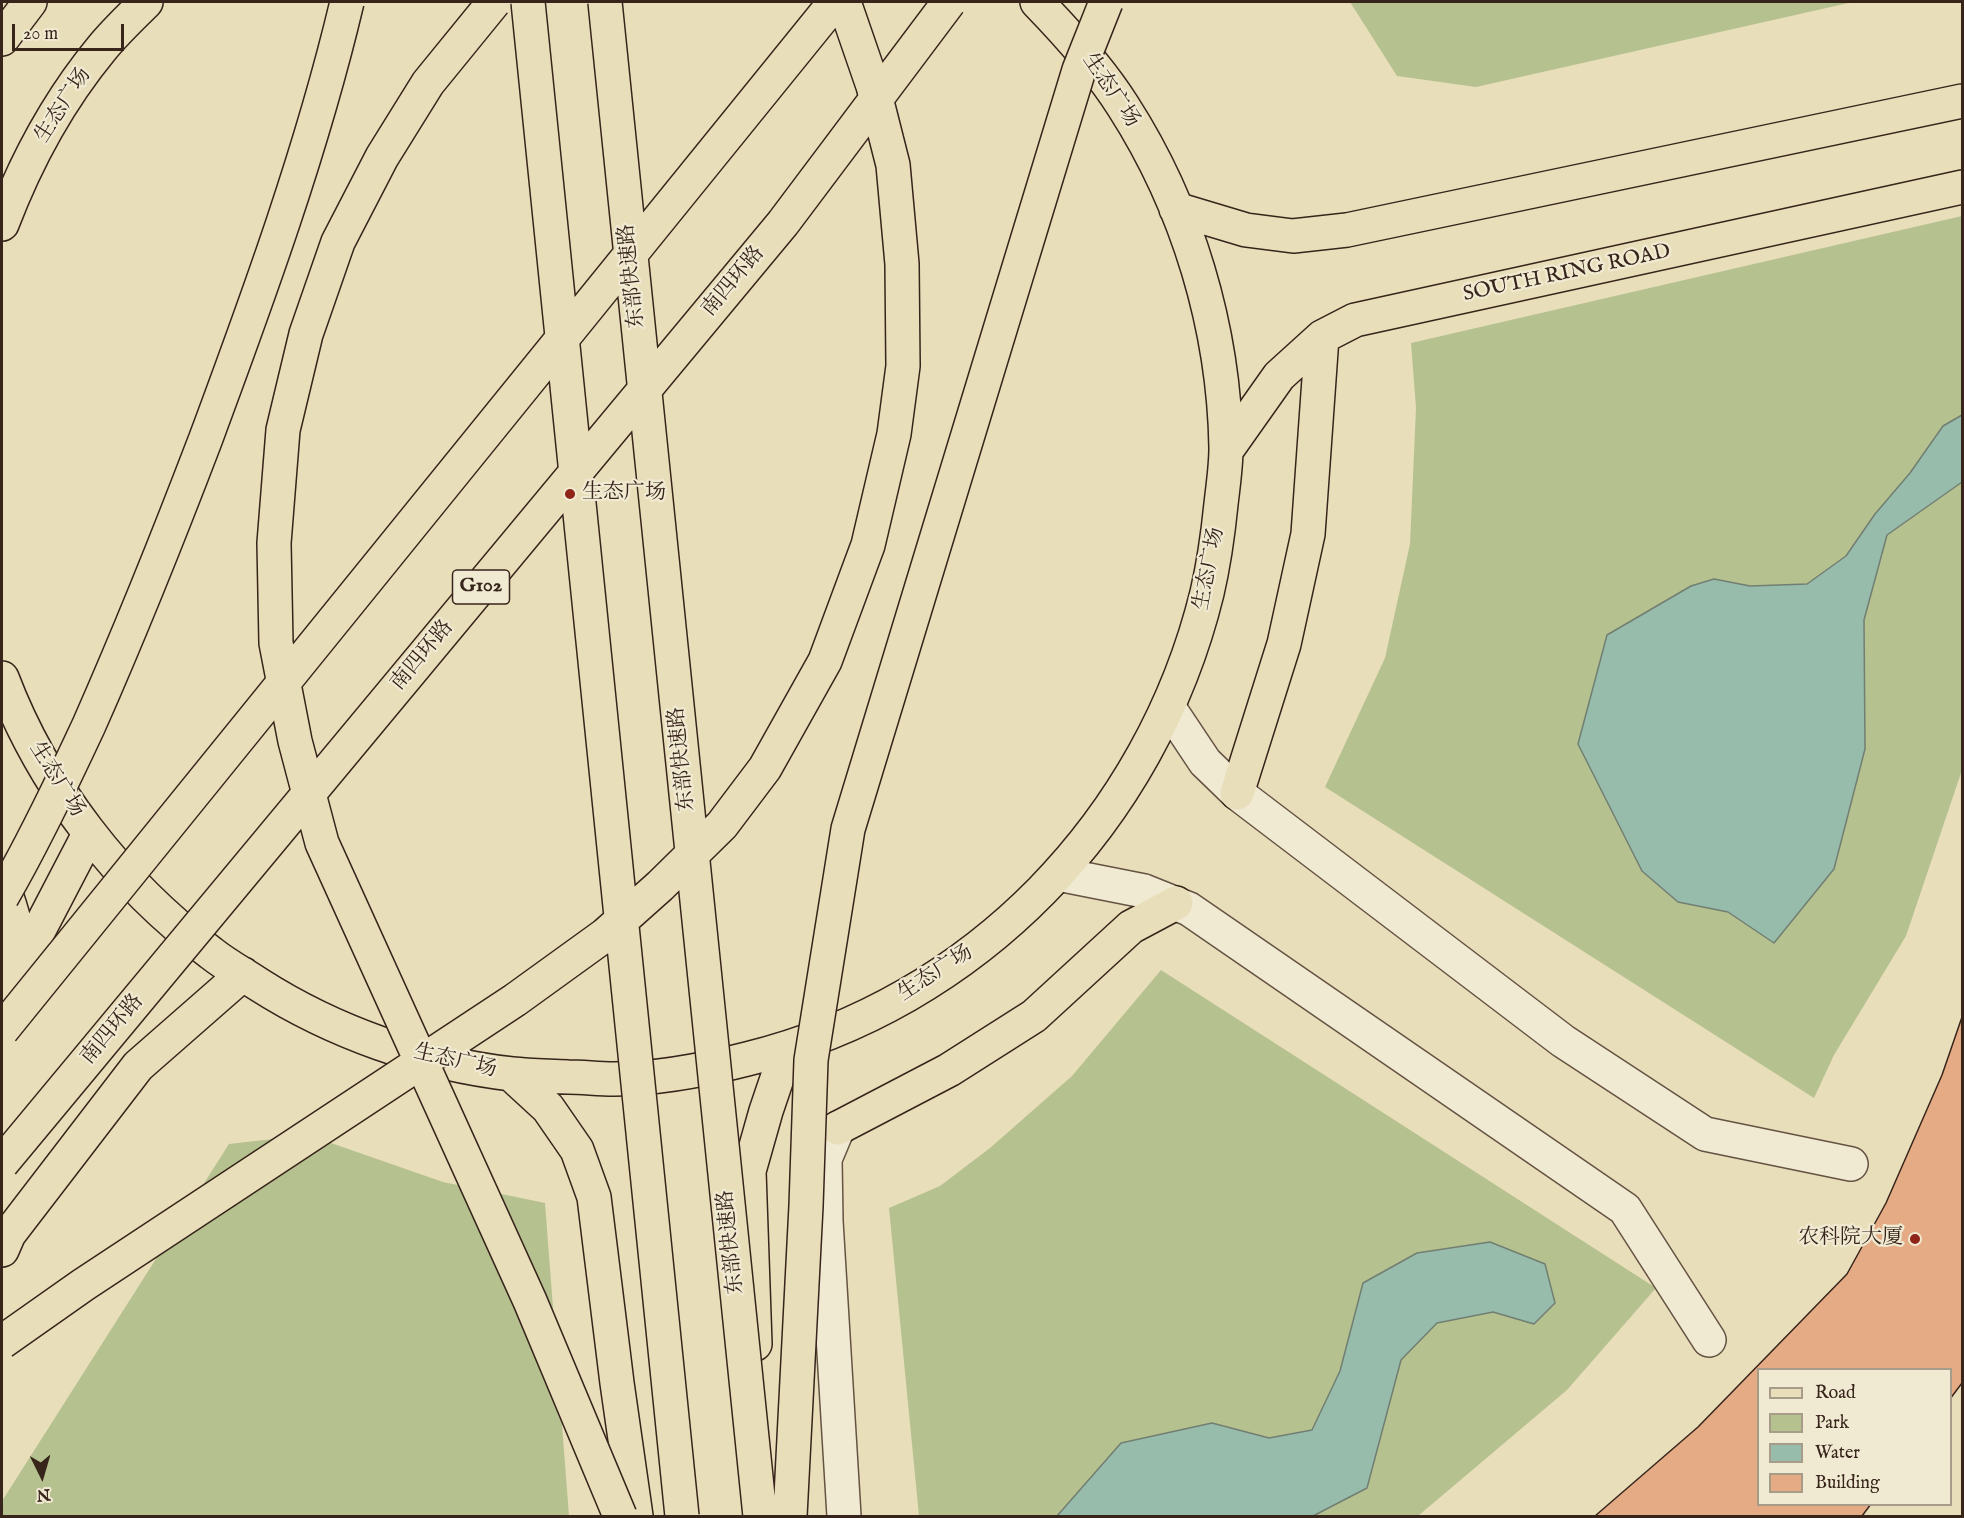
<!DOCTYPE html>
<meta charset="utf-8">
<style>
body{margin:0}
#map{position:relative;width:1964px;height:1518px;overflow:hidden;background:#e9deba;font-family:"IM FELL English",serif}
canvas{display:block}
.frame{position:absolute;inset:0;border:3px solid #37241b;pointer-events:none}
.legend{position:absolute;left:1757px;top:1368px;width:195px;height:138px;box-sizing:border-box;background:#f1ead2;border:2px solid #a79b89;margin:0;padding:8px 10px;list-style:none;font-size:18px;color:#37241b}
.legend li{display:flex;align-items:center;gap:12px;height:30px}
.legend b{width:30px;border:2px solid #a79b89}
.north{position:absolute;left:12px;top:1446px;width:60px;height:60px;-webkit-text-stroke:4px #f1ead2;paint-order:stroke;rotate:175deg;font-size:16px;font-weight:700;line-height:24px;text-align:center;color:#37241b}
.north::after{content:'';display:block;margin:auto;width:21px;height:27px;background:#37241b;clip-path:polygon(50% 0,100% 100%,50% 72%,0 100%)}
.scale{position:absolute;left:12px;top:24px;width:112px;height:27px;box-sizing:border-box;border:3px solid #37241b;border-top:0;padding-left:8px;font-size:18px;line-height:21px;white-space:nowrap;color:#37241b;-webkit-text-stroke:4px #f1ead2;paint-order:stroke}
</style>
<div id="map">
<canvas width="1964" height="1518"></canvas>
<div class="frame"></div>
<ul class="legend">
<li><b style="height:8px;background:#e9deba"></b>Road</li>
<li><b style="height:16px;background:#b6c190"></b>Park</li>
<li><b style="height:16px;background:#98bcac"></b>Water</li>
<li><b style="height:16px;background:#e4ab85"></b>Building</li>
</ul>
<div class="north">N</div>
<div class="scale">20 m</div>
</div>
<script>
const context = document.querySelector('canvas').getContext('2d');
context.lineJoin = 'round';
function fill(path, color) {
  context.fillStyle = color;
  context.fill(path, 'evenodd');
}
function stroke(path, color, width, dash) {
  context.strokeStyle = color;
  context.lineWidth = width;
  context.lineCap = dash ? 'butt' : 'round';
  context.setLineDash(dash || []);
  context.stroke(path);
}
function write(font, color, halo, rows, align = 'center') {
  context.font = font + ' "IM FELL English","Noto Serif SC",serif';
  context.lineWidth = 4.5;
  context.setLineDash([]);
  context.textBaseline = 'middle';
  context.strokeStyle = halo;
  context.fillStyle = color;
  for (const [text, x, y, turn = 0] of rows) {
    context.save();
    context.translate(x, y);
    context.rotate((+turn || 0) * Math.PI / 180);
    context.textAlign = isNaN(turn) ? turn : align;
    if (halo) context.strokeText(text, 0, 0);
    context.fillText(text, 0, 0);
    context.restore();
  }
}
fill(new Path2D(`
 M1350 2H1853L1476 87 1397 76Z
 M1962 216V770L1906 936 1834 1055 1814 1098 1325 787 1385 658 1410 544 1416 408 1411 343Z
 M1161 970 1656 1288 1567 1390 1418 1516H919L889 1208 940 1186 990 1148 1072 1076Z
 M308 1135 443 1182 545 1203 569 1516H2V1501L229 1144Z`), '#b6c190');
const water = new Path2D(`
 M1962 415V482L1887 535 1864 620 1865 749 1834 869 1774 943 1728 912 1678 902 1642 871 1578 744 1607 635 1691 586 1714 579 1750 586 1807 584 1846 556 1875 514 1910 473 1943 426Z
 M1490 1242 1545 1264 1555 1303 1534 1324 1493 1312 1437 1323 1401 1360 1367 1488 1313 1516H1057L1121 1443 1212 1423 1269 1438 1312 1430 1340 1371 1363 1283 1417 1253Z`);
fill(water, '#98bcac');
stroke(water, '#717f72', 1.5);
const building = new Path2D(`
 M1962 1017V1383L1950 1399V1370H1758V1504H1871L1862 1516H1595L1698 1427 1847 1274 1886 1203 1942 1075Z`);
fill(building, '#e4ab85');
stroke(building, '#37241b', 1.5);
const minor = new Path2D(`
 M1169 708 1205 762 1237 793 1563 1041 1705 1134 1851 1164
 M1058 874 1144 891 1189 909 1625 1209 1709 1340
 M838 1128 825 1159 826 1221 844 1516`);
const major = new Path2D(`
 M2 39 30 2
 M1176 209 1246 230 1293 236 1347 230 1962 101
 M2 224C26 161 59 100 102 48 115 32 131 17 146 2
 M1226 451 1279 376 1322 337 1355 320 1962 187
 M2 678C43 786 119 884 211 953 226 965 243 974 258 984 333 1032 423 1064 512 1074 530 1076 549 1076 568 1077 583 1077 598 1079 613 1079 658 1079 704 1070 747 1059 976 1003 1151 821 1207 593 1214 563 1218 534 1221 504 1223 486 1226 467 1226 448 1224 328 1188 207 1123 106 1099 68 1068 34 1037 2
 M1237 793 1284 644 1308 534 1322 337
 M2 883C13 913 18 929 18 962
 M2 985 38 932 89 834
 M511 1074 548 1108 577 1150 594 1197 617 1383 636 1516
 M838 1128 949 1070 1034 1016 1131 927 1176 903
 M2 1250 9 1234 138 1066 243 974
 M755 1344 749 1171 766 1111 787 1049`);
stroke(minor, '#645243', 36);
stroke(major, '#37241b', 36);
stroke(minor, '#f1ead2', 33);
stroke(major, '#e9deba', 33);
const highwayBridge = new Path2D(`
 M494 2 428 83 382 157 338 242 306 334 283 430 274 543 276 643 295 741 322 843 530 1301 620 1516
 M528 2 682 1516
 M605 2 760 1516
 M2 897C34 842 62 783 89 725 131 630 169 535 206 438 259 295 312 150 347 2
 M2 1030 835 2
 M2 1163 783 223 949 2
 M2 1342 83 1285 515 1000 605 935 660 886 722 825 765 768 825 661 868 545 894 434 903 366 902 264 893 165 873 86 844 2
 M790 1516 806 1206 811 1060 848 829 1079 70 1106 2`);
stroke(highwayBridge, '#37241b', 36, []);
stroke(highwayBridge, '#e9deba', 33);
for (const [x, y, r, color] of [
 [570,494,6,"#8f2418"],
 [1915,1239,6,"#8f2418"]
]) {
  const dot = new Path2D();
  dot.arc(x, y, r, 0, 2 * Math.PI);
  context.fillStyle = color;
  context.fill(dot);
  stroke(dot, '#f1ead2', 2);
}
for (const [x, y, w] of [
 [481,587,57]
]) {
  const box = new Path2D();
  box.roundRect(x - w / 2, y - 17, w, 34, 4.5);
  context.fillStyle = '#f1ead2';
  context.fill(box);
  stroke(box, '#37241b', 1.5);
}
write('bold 20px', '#37241b', null, [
 ["G102",481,587]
]);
write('21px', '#37241b', '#f1ead2', [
 ["生态广场",1110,91,56],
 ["生态广场",64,106,-57],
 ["SOUTH RING ROAD",1567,274,-12],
 ["东部快速路",633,276,-96],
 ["南四环路",734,282,-50],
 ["生态广场",1210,569,-79],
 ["南四环路",423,656,-50],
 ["东部快速路",683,759,-96],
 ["生态广场",56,780,58],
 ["生态广场",936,974,-33],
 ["南四环路",113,1030,-50],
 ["生态广场",455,1062,13],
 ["东部快速路",732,1242,-96]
]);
write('21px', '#37241b', '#f1ead2', [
 ["生态广场",582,494],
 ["农科院大厦",1903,1239,"right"]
], 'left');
</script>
